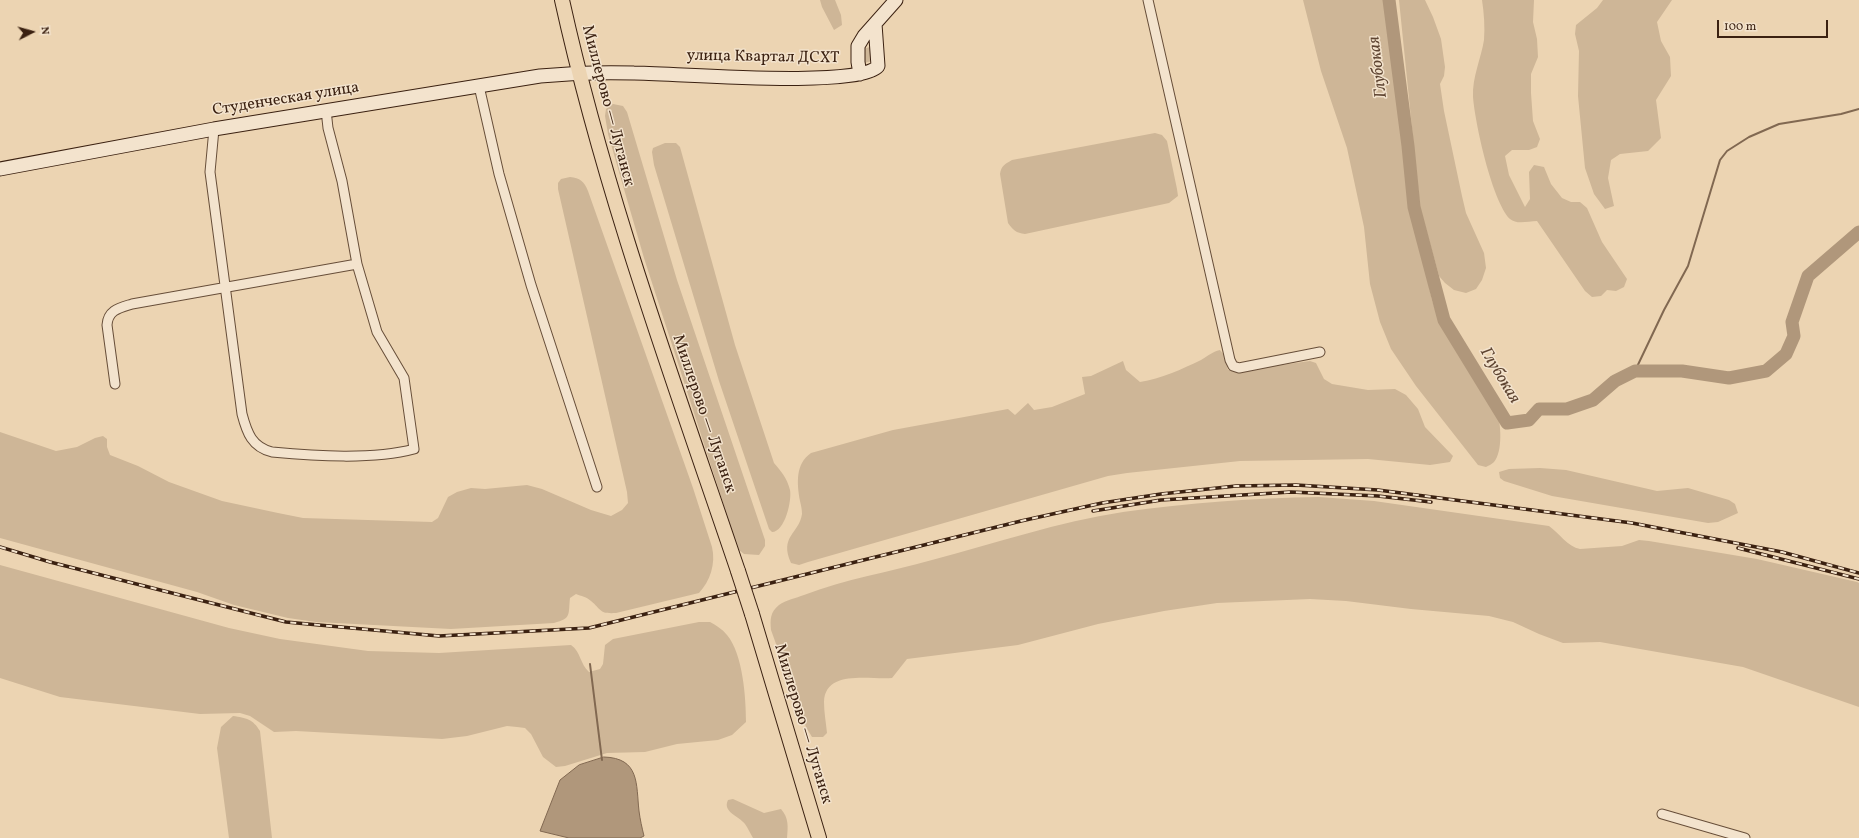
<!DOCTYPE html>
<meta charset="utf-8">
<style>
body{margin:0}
#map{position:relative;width:1859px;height:838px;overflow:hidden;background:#ecd4b2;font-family:Vollkorn,serif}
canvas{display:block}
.north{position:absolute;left:12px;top:12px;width:40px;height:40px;-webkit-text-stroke:3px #f3e3cd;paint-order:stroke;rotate:84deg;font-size:11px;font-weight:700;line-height:16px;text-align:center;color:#3b2111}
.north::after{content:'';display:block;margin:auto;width:14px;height:18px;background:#3b2111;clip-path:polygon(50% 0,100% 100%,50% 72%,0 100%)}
.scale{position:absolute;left:1717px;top:20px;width:111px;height:18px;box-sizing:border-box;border:2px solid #3b2111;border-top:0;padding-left:5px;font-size:12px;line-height:14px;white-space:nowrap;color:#3b2111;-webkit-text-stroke:3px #f3e3cd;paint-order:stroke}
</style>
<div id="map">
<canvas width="1859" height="838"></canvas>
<div class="north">N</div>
<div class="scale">100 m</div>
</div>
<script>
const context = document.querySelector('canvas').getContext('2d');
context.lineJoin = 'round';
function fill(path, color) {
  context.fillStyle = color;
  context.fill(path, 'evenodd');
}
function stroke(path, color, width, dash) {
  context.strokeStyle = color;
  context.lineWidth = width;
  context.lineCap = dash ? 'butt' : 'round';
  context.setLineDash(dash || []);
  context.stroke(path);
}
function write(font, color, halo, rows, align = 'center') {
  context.font = font + ' Vollkorn,serif';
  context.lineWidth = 3;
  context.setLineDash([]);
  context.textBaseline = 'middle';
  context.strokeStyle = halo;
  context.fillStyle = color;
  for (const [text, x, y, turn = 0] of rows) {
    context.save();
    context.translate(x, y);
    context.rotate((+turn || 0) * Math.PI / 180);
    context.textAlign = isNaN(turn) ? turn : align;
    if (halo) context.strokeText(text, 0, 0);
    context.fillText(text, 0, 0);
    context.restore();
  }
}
fill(new Path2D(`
 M820 0H835L841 15 842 25 834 30 822 7Z
 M1303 0H1385L1401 121 1409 200 1432 300 1440 325 1497 412C1501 423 1503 452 1494 462 1492 464 1488 466 1486 467L1478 465 1416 386 1391 349 1380 322 1370 284 1364 227 1347 148 1321 71Z
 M1399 0H1425L1433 17 1441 39 1445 67 1444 76 1440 84 1444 111 1462 196 1466 213 1484 253 1486 268 1482 280 1476 289 1466 293 1454 290 1445 283 1439 276 1420 207Z
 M1482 0H1534L1533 22 1537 39 1538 57 1531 74V93L1533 121 1540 139 1537 147 1529 150H1512L1505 156 1509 175 1525 207 1530 199 1529 172 1534 165 1544 167 1551 184 1562 198 1571 202H1580L1587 208 1602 242 1627 279 1624 287 1616 291 1607 290 1601 296 1592 297 1585 291 1537 221C1528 221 1517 225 1510 219 1492 201 1475 123 1473 97 1472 77 1481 59 1484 40 1485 27 1484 13 1482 0Z
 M1603 0H1672L1657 22 1661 41 1670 57 1671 76 1656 100 1661 138 1648 151 1620 154 1611 160 1608 178 1614 206 1605 209 1594 194 1585 168 1578 96 1579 51 1575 34 1576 25 1597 8Z
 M870 47 872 61 864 63 862 49Z
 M613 104 623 106 627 112 677 280 765 540V546L759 555 744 554 739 550 735 540 644 258 608 134 605 116 606 109Z
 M1155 133 1162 135 1167 141 1177 189 1178 196 1169 203 1025 234C1016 233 1013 230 1008 223L1000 174C1001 166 1005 164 1012 160Z
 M665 143H676L680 147 735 345 774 463C781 471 787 478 790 490 792 500 785 532 772 532L769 529 719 381 654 165 652 152 653 148Z
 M570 177C580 178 584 181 588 191L693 488 712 547C716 564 710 581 699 593L616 613C599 614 602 610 591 601 587 597 581 596 576 594L570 598C568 615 572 618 554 623L451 629 316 622 288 618 234 605 197 592 0 538V432L56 451 77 447 95 438 103 436 107 439V447L110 455 138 466 169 482 222 501 278 513 303 518 432 522 438 518 448 497 457 492 471 488 485 489 527 485 542 489 591 510 611 516 622 510 628 503 627 492 558 189V183L561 179Z
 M1220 350 1224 355 1228 370 1237 371 1310 361 1316 363 1324 379 1332 384 1368 390 1395 389 1406 395 1418 409 1425 427 1453 456 1450 462 1430 465 1368 459 1240 461 1127 473 1108 476 808 562 799 565 791 563C779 536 799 534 802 514 802 510 801 505 800 501 797 484 795 464 811 453L893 430 1008 409 1015 415 1028 403 1034 410 1052 407 1085 394 1082 377 1091 376 1123 361 1126 370 1140 382C1161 379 1182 369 1201 360 1208 356 1212 352 1220 350Z
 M1540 468 1566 470 1657 491 1688 488 1729 500 1735 504 1738 513 1718 522 1708 523 1552 496 1504 481 1500 478 1499 472 1509 469Z
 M1319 497 1374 501 1549 526C1559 533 1568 547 1580 549L1622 546 1639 540 1649 541 1757 559 1857 582 1859 583V707L1743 667 1600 642 1563 643 1539 634 1513 622 1489 616 1411 609 1346 601 1310 599 1217 603 1164 611 1098 624 1018 645 907 659 892 678C870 680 825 669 824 702 824 712 826 723 827 733L823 737H812L806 727 771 630C770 620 770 612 779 605 786 600 796 598 804 595 845 579 890 572 932 560 996 543 1058 522 1123 512 1189 503 1253 498 1319 497Z
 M0 565 229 628 280 639 368 651 439 653 571 645C581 652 580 664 589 672L600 669 603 664 605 645 613 639 699 622H710C716 625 722 629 727 635 743 654 746 698 746 722L732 735 718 740 677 744 645 752 607 753 565 766 556 767 543 757 531 734 525 728 517 727 507 726 467 736 442 739 296 731 274 732 250 716 240 713 200 714 60 697 0 678Z
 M233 716C246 718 253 719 260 731L272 838H229L217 748 221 727Z
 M733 799 764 813 781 809C789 818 788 827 787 838H753C750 833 748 828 745 824 739 816 722 812 728 800Z`), '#ceb697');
const water = new Path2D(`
 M604 757C640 758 636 784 639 811 640 819 642 828 644 836L640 838H569L540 831 560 780 579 765Z`);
fill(water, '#b0977b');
stroke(water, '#816851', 1);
stroke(new Path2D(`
 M1635 371 1664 310 1688 266 1720 160 1727 151 1749 137 1779 124 1841 114 1859 109
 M590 664 602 760`), '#816851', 2);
stroke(new Path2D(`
 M1389 0 1408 146 1414 207 1444 320 1507 423 1529 420 1539 409H1567L1593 400 1615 381 1635 371H1682L1729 378 1766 371 1786 354 1794 336 1792 322 1808 276 1859 232`), '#b0977b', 13);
const street = new Path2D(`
 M1148 0 1230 360 1233 366 1239 368 1320 352
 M479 86 499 174 531 285 597 487
 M214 129 210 172 242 414C247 433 252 447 272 452 315 456 373 460 414 449L404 378 377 332 357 264 342 181 328 128 326 110
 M115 384 107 325C108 310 119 308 132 304L357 264
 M1662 814 1745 838`);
const secondary = new Path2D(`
 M860 74 858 62V46L864 36 896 0
 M0 169 214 129 540 76C572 73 603 72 634 73 672 73 859 89 878 66L875 24`);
const primary = new Path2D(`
 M562 0C605 195 674 382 738 571
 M752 614 819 838`);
stroke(street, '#674e39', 11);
stroke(secondary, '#3b2111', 15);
stroke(primary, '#3b2111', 16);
stroke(street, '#f3e3cd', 9);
stroke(secondary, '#f3e3cd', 13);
stroke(primary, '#ecd4b2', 14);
const rail = new Path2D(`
 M1093 511 1161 500 1291 492 1378 496 1431 502
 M0 547 50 562 286 622 439 636 589 628 1021 521 1102 503 1161 494 1236 486 1296 485 1378 490 1632 523 1782 552 1859 573
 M1738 548 1859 579`);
stroke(rail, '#3b2111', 3.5);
stroke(rail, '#f3e3cd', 2, [6]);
const primaryBridge = new Path2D(`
 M738 571 752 614`);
stroke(primaryBridge, '#3b2111', 16, []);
stroke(primaryBridge, '#ecd4b2', 14);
write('16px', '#3b2111', '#f3e3cd', [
 ["улица Квартал ДСХТ",763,58,1],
 ["Студенческая улица",286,100,-9],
 ["Миллерово — Луганск",607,106,75],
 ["Миллерово — Луганск",703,414,71],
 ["Миллерово — Луганск",802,724,73]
]);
write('italic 17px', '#5e4431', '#f3e3cd', [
 ["Глубокая",1379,67,-97],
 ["Глубокая",1499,376,59]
]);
</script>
